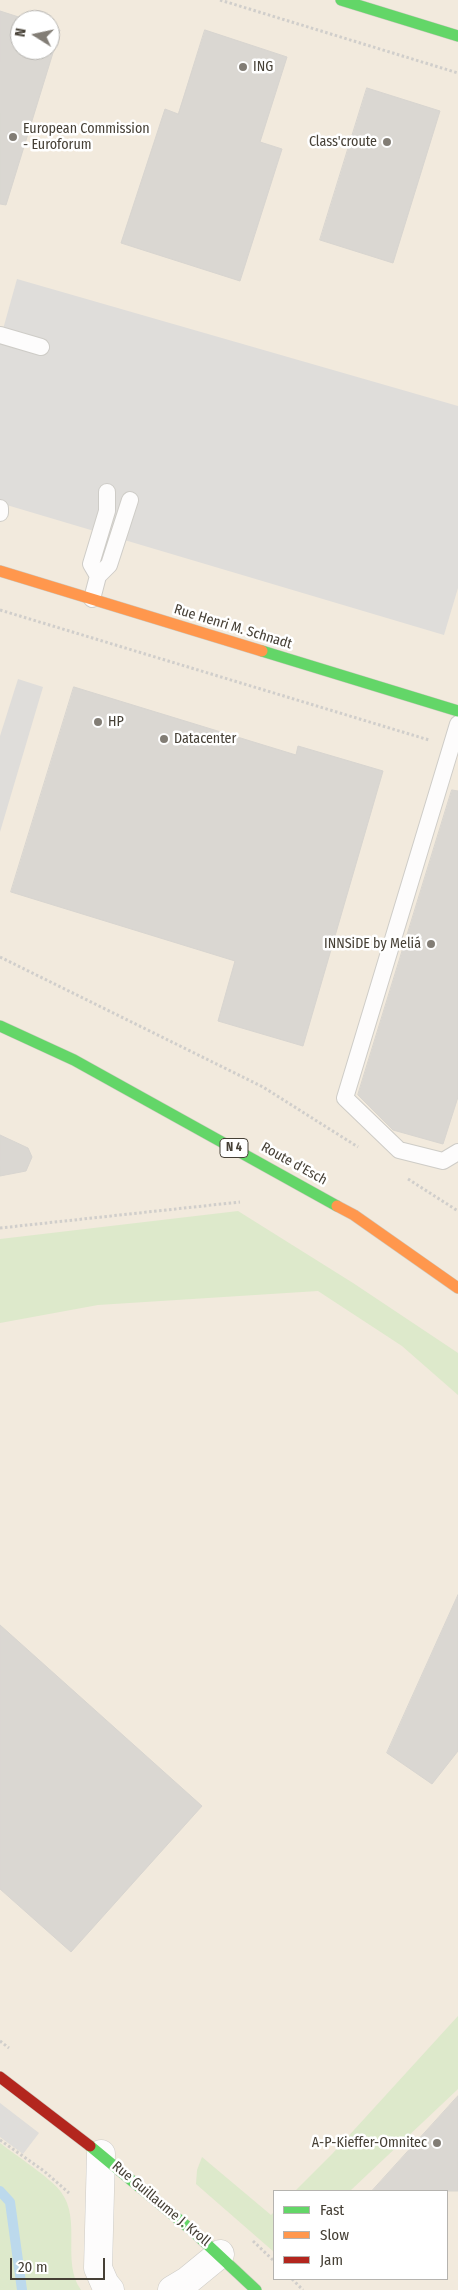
<!DOCTYPE html>
<meta charset="utf-8">
<style>
body{margin:0}
#map{position:relative;width:458px;height:2290px;overflow:hidden;background:#f0eeea;font-family:"Fira Sans Condensed",sans-serif}
canvas{display:block}
.legend{position:absolute;left:273px;top:2190px;width:175px;height:90px;box-sizing:border-box;background:#fff;border:1px solid #b5b3af;margin:0;padding:6px 9px;list-style:none;font-size:15px;color:#464036}
.legend li{display:flex;align-items:center;gap:10px;height:25px}
.legend b{width:25px;border:1px solid #b5b3af}
.north{position:absolute;left:10px;top:10px;width:50px;height:50px;box-sizing:border-box;background:#fff;border:1px solid #b5b3af;border-radius:50%;rotate:280deg;font-size:14px;font-weight:700;line-height:20px;text-align:center;color:#464036}
.north::after{content:'';display:block;margin:auto;width:18px;height:22px;background:#827d75;clip-path:polygon(50% 0,100% 100%,50% 72%,0 100%)}
.scale{position:absolute;left:10px;top:2258px;width:95px;height:22px;box-sizing:border-box;border:2px solid #464036;border-top:0;padding-left:6px;font-size:15px;line-height:18px;white-space:nowrap;color:#464036;-webkit-text-stroke:4px #fff;paint-order:stroke}
</style>
<div id="map">
<canvas width="458" height="2290"></canvas>
<ul class="legend">
<li><b style="height:6px;background:#63d668"></b>Fast</li>
<li><b style="height:6px;background:#ff974d"></b>Slow</li>
<li><b style="height:6px;background:#b3261e"></b>Jam</li>
</ul>
<div class="north">N</div>
<div class="scale">20 m</div>
</div>
<script>
const context = document.querySelector('canvas').getContext('2d');
context.lineJoin = 'round';
function fill(path, color) {
  context.fillStyle = color;
  context.fill(path, 'evenodd');
}
function stroke(path, color, width, dash) {
  context.strokeStyle = color;
  context.lineWidth = width;
  context.lineCap = dash ? 'butt' : 'round';
  context.setLineDash(dash || []);
  context.stroke(path);
}
function write(font, color, halo, rows, align = 'center') {
  context.font = font + ' "Fira Sans Condensed",sans-serif';
  context.lineWidth = 5;
  context.setLineDash([]);
  context.textBaseline = 'middle';
  context.strokeStyle = halo;
  context.fillStyle = color;
  for (const [text, x, y, turn = 0] of rows) {
    context.save();
    context.translate(x, y);
    context.rotate((+turn || 0) * Math.PI / 180);
    context.textAlign = isNaN(turn) ? turn : align;
    if (halo) context.strokeText(text, 0, 0);
    context.fillText(text, 0, 0);
    context.restore();
  }
}
fill(new Path2D(`
 M0 0H458V2290H75L0 2156ZM20 20H50V50H20ZM274 2191H447V2279H274Z`), '#f2eadd');
fill(new Path2D(`
 M238 1211 353 1283 458 1353V1395L402 1346 318 1291 98 1305 0 1323V1239Z
 M458 2016V2089L350 2191H295L333 2153Z
 M0 2143C15 2155 51 2178 61 2192 82 2220 61 2262 81 2290H0Z
 M202 2157 271 2215 274 2212V2252L196 2184 197 2170Z`), '#dde9cb');
fill(new Path2D(`
 M17 279 458 406V588L444 635 0 503V340Z
 M18 679 43 687 0 832V736Z
 M0 2103 39 2133 23 2154 0 2137Z`), '#dfddda');
stroke(new Path2D(`
 M0 2191 10 2202 22 2290`), '#bcd9ec', 10);
const building = new Path2D(`
 M0 11 28 20H20V50H50V27L60 30 6 205 0 204Z
 M205 30 287 57 260 142 282 149 240 281 121 243 165 109 178 114Z
 M367 88 440 111 393 263 320 240Z
 M74 687 296 755 298 746 383 771 303 1046 218 1021 235 961 11 892Z
 M452 790 458 791V1097L443 1144 393 1130 358 1095Z
 M0 1135 28 1148 32 1157 26 1171 0 1176Z
 M458 1595V1751L432 1784 387 1753Z
 M0 1625 202 1806 71 1952 0 1889Z
 M458 2096V2191H372Z`);
fill(building, '#dad7d2');
stroke(building, '#d8d5d0', 1);
const lane = new Path2D(`
 M0 335 41 347
 M0 508V513
 M98 576 91 564 107 511V492
 M92 599 98 576 109 565 130 500
 M458 724 345 1098 399 1150 443 1161 458 1152`);
const street = new Path2D(`
 M101 2154 98 2268 105 2284 110 2290
 M172 2290 187 2281 220 2254`);
const fast = new Path2D(`
 M341 0 458 36
 M262 651 458 711
 M0 1026 74 1060 337 1206
 M90 2146 195 2233 256 2290`);
const slow = new Path2D(`
 M0 571 262 651
 M337 1206 354 1215 458 1288`);
const jam = new Path2D(`
 M0 2077 90 2146`);
stroke(lane, '#ceccc7', 18);
stroke(street, '#ceccc7', 29);
stroke(fast, '#cecbc1', 12);
stroke(slow, '#cecbc1', 12);
stroke(jam, '#cecbc1', 12);
stroke(new Path2D(`
 M220 0 458 73
 M0 610 429 740
 M0 957 263 1087 358 1147
 M408 1179 458 1211
 M0 1228 240 1202
 M0 2041 9 2048
 M0 2140 44 2171 69 2193
 M253 2241 274 2261
 M292 2279 303 2290`), '#d0cecb', 3, [2.5, 2.5]);
stroke(lane, '#fdfcfc', 16);
stroke(street, '#fdfcfc', 28);
stroke(fast, '#63d668', 11);
stroke(slow, '#ff974d', 11);
stroke(jam, '#b3261e', 11);
for (const [x, y, r, color] of [
 [243,67,5,"#827d75"],
 [13,137,5,"#827d75"],
 [387,142,5,"#827d75"],
 [98,722,5,"#827d75"],
 [164,739,5,"#827d75"],
 [431,944,5,"#827d75"],
 [437,2143,5,"#827d75"]
]) {
  const dot = new Path2D();
  dot.arc(x, y, r, 0, 2 * Math.PI);
  context.fillStyle = color;
  context.fill(dot);
  stroke(dot, '#fff', 2);
}
for (const [x, y, w] of [
 [234,1148,28]
]) {
  const box = new Path2D();
  box.roundRect(x - w / 2, y - 9.5, w, 19, 4);
  context.fillStyle = '#fff';
  context.fill(box);
  stroke(box, '#464036', 1);
}
write('bold 12px', '#464036', null, [
 ["N 4",234,1148]
]);
write('14px', '#464036', '#fff', [
 ["ING",253,67],
 ["European Commission",23,129],
 ["- Euroforum",23,145],
 ["Class'croute",377,142,"right"],
 ["HP",108,722],
 ["Datacenter",174,739],
 ["INNSiDE by Meliá",421,944,"right"],
 ["A-P-Kieffer-Omnitec",427,2143,"right"]
], 'left');
write('14px', '#464036', '#fff', [
 ["Rue Henri M. Schnadt",233,627,17],
 ["Route d'Esch",294,1164,29],
 ["Rue Guillaume J. Kroll",161,2204,40]
]);
</script>
